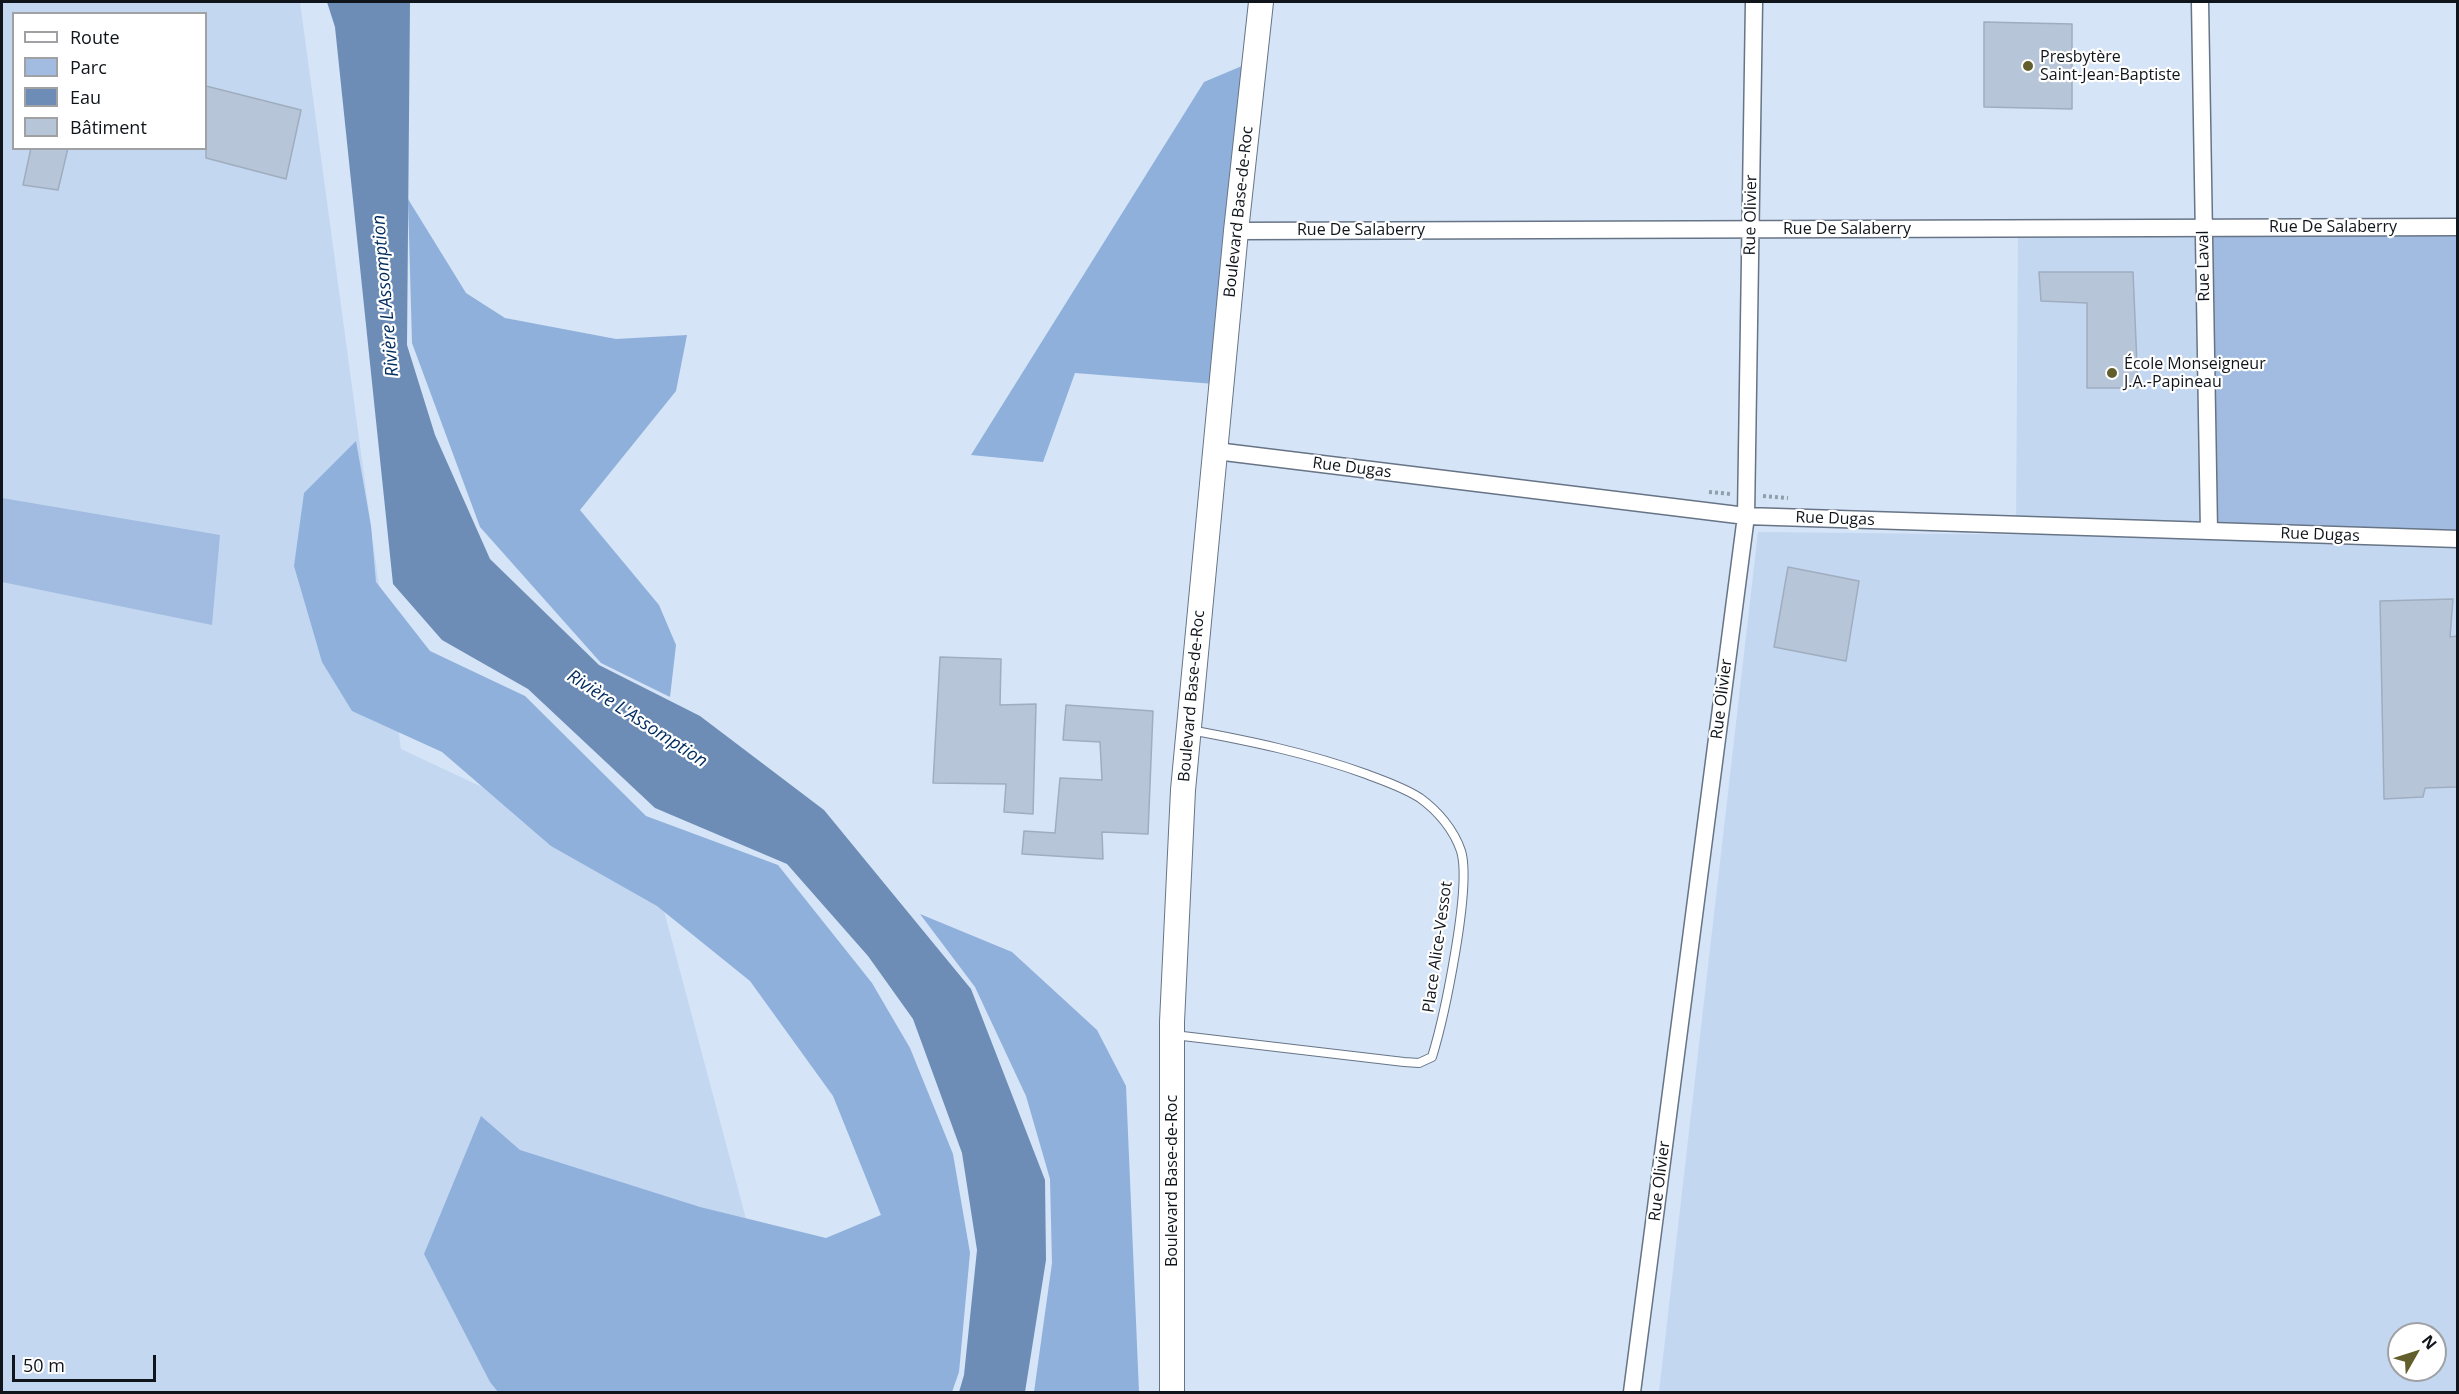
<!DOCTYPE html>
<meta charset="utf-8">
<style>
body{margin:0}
#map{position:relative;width:2459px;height:1394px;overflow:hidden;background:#d5e4f7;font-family:"Open Sans",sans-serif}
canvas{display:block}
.frame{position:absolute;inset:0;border:3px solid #10151b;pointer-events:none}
.legend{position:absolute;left:12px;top:12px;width:195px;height:138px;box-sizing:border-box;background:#fff;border:2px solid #9fa1a4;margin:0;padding:8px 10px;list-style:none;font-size:18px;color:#10151b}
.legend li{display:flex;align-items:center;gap:12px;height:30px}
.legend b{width:30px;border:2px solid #9fa1a4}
.north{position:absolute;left:2387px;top:1322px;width:60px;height:60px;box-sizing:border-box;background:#fff;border:2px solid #9fa1a4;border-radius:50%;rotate:51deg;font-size:16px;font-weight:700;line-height:24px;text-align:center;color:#10151b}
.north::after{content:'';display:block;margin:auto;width:21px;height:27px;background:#635f2c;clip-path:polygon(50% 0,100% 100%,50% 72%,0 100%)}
.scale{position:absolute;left:12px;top:1355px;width:144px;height:27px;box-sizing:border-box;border:3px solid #10151b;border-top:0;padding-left:8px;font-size:18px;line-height:21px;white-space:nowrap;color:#10151b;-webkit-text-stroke:4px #fff;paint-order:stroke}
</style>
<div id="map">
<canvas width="2459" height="1394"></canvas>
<div class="frame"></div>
<ul class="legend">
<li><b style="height:8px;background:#fff"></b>Route</li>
<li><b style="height:16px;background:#a1bce0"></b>Parc</li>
<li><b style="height:16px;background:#6d8db6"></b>Eau</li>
<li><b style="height:16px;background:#b7c5d8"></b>Bâtiment</li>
</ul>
<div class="north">N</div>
<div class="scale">50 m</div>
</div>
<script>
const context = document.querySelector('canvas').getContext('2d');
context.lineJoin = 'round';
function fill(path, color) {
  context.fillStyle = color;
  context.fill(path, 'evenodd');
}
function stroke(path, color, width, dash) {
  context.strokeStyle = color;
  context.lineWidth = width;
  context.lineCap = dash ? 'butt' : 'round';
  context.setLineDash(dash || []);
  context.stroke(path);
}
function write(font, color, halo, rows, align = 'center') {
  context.font = font + ' "Open Sans",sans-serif';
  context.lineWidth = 4.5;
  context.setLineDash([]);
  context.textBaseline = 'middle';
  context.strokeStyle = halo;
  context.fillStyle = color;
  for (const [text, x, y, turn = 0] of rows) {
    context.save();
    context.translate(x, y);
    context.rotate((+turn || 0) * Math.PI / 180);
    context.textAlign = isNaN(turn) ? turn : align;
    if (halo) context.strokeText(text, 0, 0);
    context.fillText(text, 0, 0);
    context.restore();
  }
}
fill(new Path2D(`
 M2 2H300L401 749 561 824 659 892 762 1279 741 1392H2ZM14 14H206V148H14Z
 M2204 227 2209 531 2016 525 2018 228Z
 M1758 532 2457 539V1392H1659ZM2399 1334H2435V1370H2399Z`), '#c4d7f1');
fill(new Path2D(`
 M2204 227H2457V534L2209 531Z
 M2 498 220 535 212 625 2 582Z`), '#a1bce0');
fill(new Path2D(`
 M1249 63 1215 384 1075 373 1043 462 971 455 1204 82Z
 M408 199 466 293 505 318 616 339 687 335 676 391 580 510 659 605 676 645 670 697 601 663 480 527 412 343Z
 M356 441 371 526 376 582 430 651 525 696 646 816 778 865 872 983 910 1048 953 1154 970 1253 959 1372 952 1392H498L490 1382 424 1254 481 1116 520 1150 700 1207 826 1238 881 1215 833 1096 750 981 657 906 551 846 442 752 352 711 322 662 294 566 304 493Z
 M920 914 1012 952 1097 1030 1126 1086 1139 1392H1034L1052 1263 1050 1179 1026 1096 975 987Z`), '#8fb0db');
fill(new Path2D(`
 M327 2H410L407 345 435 435 490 559 599 665 700 716 824 810 971 989 1045 1180 1046 1260 1025 1392H959L964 1375 977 1250 962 1153 913 1019 868 956 787 864 655 808 528 689 442 640 393 584 335 27Z`), '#6d8db6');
const building = new Path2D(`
 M1984 22 2072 24V109L1984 107Z
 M206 86 301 110 286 179 206 158Z
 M31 148H68L58 190 23 185Z
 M2039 272H2133L2138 388H2087V303L2041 301Z
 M1788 567 1859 581 1846 661 1774 647Z
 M2453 599 2450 637 2457 636V787L2425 788 2423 797 2384 799 2380 601Z
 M940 657 1001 659 1000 705 1036 704 1033 814 1004 812 1006 784 933 783Z
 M1066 705 1153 711 1148 834 1102 832 1103 859 1022 854 1024 831 1055 833 1060 778 1102 780 1100 742 1063 740Z`);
fill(building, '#b7c5d8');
stroke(building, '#9fadbf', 1.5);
const lane = new Path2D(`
 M1174 1035 1404 1062 1419 1063 1432 1057C1444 1018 1472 887 1461 851 1454 830 1438 811 1420 798 1403 787 1384 781 1366 774 1308 753 1250 741 1190 730`);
const street = new Path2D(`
 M2200 2 2209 531
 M1236 231 2458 227
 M1216 451 1746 516 2458 539
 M1632 1392 1746 516 1754 2`);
const secondary = new Path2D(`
 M1172 1392V1022L1183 790 1236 231 1261 2`);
stroke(lane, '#677486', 10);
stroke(street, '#677486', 19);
stroke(secondary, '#677486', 26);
stroke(new Path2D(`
 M1709 492 1731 494
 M1763 496 1788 498`), '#929eac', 4, [3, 3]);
stroke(lane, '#fff', 8);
stroke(street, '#fff', 16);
stroke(secondary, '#fff', 24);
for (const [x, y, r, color] of [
 [2028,66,6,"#635f2c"],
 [2112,373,6,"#635f2c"]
]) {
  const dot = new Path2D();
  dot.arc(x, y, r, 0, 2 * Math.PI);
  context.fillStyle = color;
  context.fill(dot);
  stroke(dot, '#fff', 2);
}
write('16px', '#10151b', '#fff', [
 ["Presbytère",2040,57],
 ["Saint-Jean-Baptiste",2040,75],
 ["École Monseigneur",2124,364],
 ["J.A.-Papineau",2124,382]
], 'left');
write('16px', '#10151b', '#fff', [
 ["Boulevard Base-de-Roc",1239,212,-84],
 ["Rue Olivier",1751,215,-89],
 ["Rue De Salaberry",2333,227],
 ["Rue De Salaberry",1847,229],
 ["Rue De Salaberry",1361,230],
 ["Rue Laval",2204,266,-91],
 ["Rue Dugas",1352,468,7],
 ["Rue Dugas",1835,519,2],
 ["Rue Dugas",2320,535,2],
 ["Boulevard Base-de-Roc",1192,696,-85],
 ["Rue Olivier",1722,699,-83],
 ["Place Alice-Vessot",1438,947,-82],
 ["Boulevard Base-de-Roc",1172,1181,-90],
 ["Rue Olivier",1660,1181,-83]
]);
write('italic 18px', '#002c5f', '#fff', [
 ["Rivière L'Assomption",386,296,-95],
 ["Rivière L'Assomption",637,719,33]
]);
</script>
